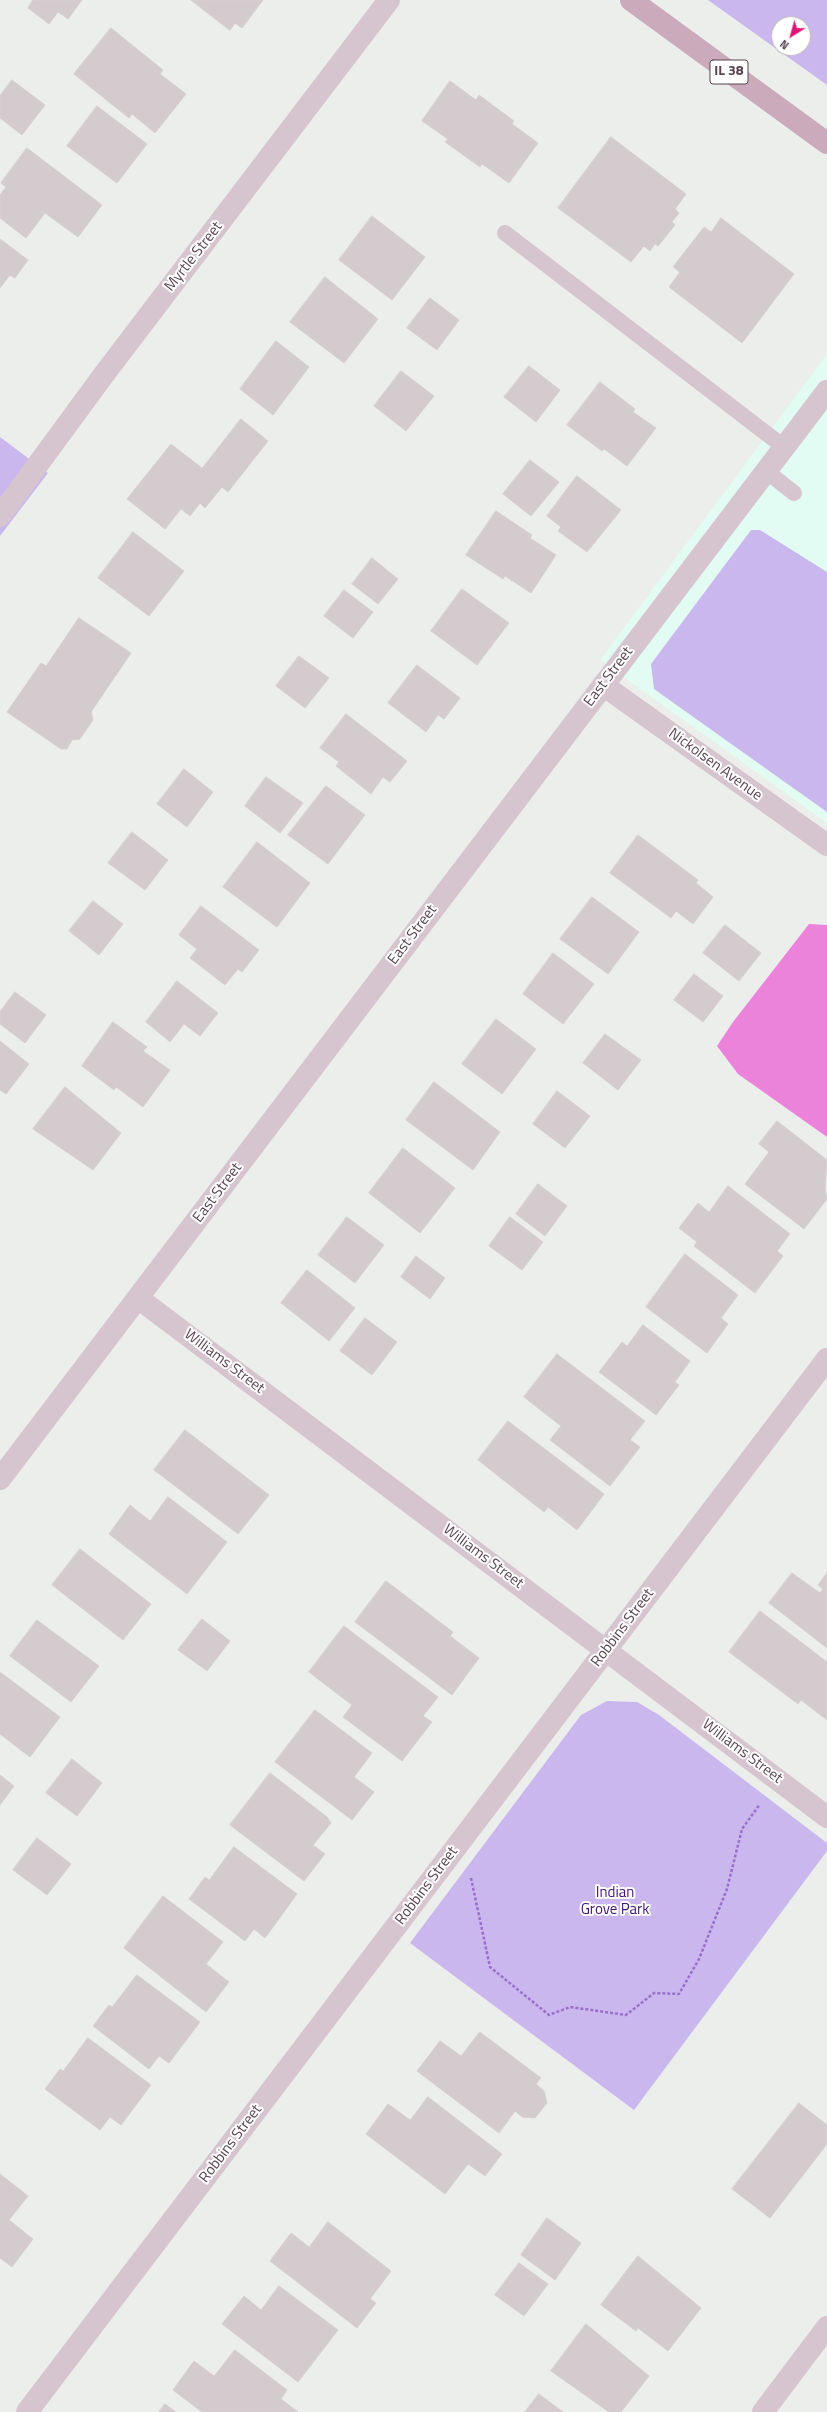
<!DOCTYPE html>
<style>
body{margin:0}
#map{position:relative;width:827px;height:2412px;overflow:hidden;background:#ebeeeb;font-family:"Titillium Web",sans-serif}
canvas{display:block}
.north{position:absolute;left:771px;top:16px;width:40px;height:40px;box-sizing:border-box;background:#fff;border:1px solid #bdb4b9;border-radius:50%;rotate:217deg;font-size:11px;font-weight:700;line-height:16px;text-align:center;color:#594450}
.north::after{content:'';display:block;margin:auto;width:14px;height:18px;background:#dd1676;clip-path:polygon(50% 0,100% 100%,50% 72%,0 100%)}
</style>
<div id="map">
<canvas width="827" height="2412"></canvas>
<div class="north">N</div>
</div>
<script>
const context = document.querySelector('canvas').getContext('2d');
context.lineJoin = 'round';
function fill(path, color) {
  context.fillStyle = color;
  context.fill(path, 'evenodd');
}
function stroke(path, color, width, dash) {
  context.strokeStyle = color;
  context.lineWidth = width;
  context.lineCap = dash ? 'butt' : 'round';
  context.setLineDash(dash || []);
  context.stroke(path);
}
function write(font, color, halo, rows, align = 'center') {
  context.font = font + ' "Titillium Web",sans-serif';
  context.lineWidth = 4;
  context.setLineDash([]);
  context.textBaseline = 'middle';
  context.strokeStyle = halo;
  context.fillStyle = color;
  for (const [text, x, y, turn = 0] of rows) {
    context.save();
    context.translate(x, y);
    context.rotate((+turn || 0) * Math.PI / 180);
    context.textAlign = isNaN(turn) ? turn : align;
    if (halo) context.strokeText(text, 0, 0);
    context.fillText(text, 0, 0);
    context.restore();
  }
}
fill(new Path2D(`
 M827 354V823L600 660Z`), '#e2fbf3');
fill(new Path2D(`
 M708 0H827V85ZM779 24H803V48H779Z
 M0 437 48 473 0 536Z
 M751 530H760L827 572V812L654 689 651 664Z
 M607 1701 637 1702 659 1715 827 1843V1851L634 2110 410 1943 581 1715Z`), '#cab7ee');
fill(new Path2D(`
 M809 924 827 925V1137L738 1074 717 1046 733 1022Z`), '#ec83db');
const building = new Path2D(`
 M33 0H82L68 19 58 12 49 24 28 8Z
 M191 0H263L242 28 235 23 230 30Z
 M111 28 163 70 160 74 186 94 155 133 132 114 129 118 74 74Z
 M12 80 45 105 22 135 0 118V96Z
 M450 81 476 100 479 95 514 121 512 124 538 143 509 183 482 164 480 167 445 142 448 139 422 121Z
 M97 106 147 144 117 183 67 146Z
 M611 137 686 194 675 209 679 213 672 222 675 225 658 246 655 244 650 251 644 246 631 262 558 208Z
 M27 148 102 205 78 237 45 213 26 238 0 218V195L6 187 1 183Z
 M372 216 425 257 392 300 339 260Z
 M721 218 794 274 742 343 669 287 680 272 673 267 704 227 711 232Z
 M0 239 28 260 15 278 10 275 0 288Z
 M325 277 378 319 344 363 290 322Z
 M430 298 459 320 437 350 407 328Z
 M276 341 309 367 273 415 240 389Z
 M529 366 560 390 536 422 504 397Z
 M401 371 434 396 406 431 374 406Z
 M600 382 635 409 633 412 656 428 627 466 604 449 602 451 567 425Z
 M241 419 268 441 228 492 222 487 205 508 200 503 190 516 181 509 165 529 127 499 171 444 202 468Z
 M530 460 559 482 531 516 503 494Z
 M577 476 621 510 587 552 558 531 561 527 547 516Z
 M496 511 532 535 530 538 556 555 531 593 505 576 503 579 466 555Z
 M133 532 184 571 149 616 98 578Z
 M372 558 398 579 378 604 352 584Z
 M462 589 509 623 477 665 431 631Z
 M344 590 373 612 353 638 324 616Z
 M79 618 131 653 91 712 93 720 80 739 72 740 67 749H61L7 712 41 663 46 666Z
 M299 656 329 678 305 708 276 686Z
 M417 665 460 698 444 719 438 715 426 732 388 703Z
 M346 714 407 761 390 782 383 777 371 794 336 766 339 762 320 748Z
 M184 769 213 792 187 827 157 804Z
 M266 777 303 803 280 833 245 806Z
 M326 786 365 815 328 864 288 835Z
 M132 832 168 860 145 890 108 863Z
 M638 835 698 880 696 883 713 897 693 924 676 911 671 918 610 873Z
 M257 842 310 883 277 927 223 887Z
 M592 897 639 932 608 974 560 939Z
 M93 901 123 924 99 955 69 931Z
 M201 906 259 950 242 972 238 969 225 985 190 958 197 949 179 935Z
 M725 925 761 953 739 981 703 953Z
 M553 953 594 984 563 1024 523 994Z
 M694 974 723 996 703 1022 674 1000Z
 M177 981 218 1013 200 1036 184 1024 170 1042 146 1022Z
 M15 992 46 1015 25 1043 0 1024V1012Z
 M496 1019 536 1049 502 1094 462 1064Z
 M113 1022 147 1047 143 1051 170 1070 143 1107 116 1087 114 1090 82 1066Z
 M605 1034 641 1060 618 1090 583 1063Z
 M0 1041 29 1064 6 1094 0 1090Z
 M434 1082 500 1132 473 1170 406 1120Z
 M65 1087 121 1133 93 1170 33 1129Z
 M557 1091 590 1116 565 1148 533 1124Z
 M777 1121 827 1160 825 1189 827 1199 804 1229 745 1184 769 1152 759 1144Z
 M403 1148 455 1188 420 1233 369 1193Z
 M538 1184 567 1206 545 1236 516 1214Z
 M728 1186 790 1234 777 1251 783 1256 755 1293 694 1246 697 1242 679 1228 698 1203 709 1212Z
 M347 1217 384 1245 355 1283 318 1255Z
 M510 1217 543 1242 522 1270 489 1246Z
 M685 1254 738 1295 721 1318 728 1324 707 1353 646 1307Z
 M416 1256 445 1278 430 1299 401 1277Z
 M307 1270 355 1308 329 1341 281 1303Z
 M365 1318 397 1342 372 1375 340 1351Z
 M643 1325 690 1361 675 1382 679 1385 656 1415 599 1372 622 1342 627 1346Z
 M557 1354 645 1421 630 1440 640 1447 610 1486 550 1440 561 1426 524 1397Z
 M508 1421 604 1494 577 1530 548 1507 544 1512 478 1460Z
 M185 1430 269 1495 238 1534 154 1470Z
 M168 1497 227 1542 187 1594 109 1534 130 1505 150 1521Z
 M80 1549 151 1604 123 1640 52 1585Z
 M792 1573 820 1593 823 1589 818 1585 827 1573V1648L769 1603Z
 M386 1581 453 1632 450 1636 479 1658 452 1695 355 1622Z
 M760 1611 827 1662V1720L801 1700 798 1704 729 1652Z
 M202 1619 230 1641 207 1671 178 1650Z
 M37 1620 99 1666 71 1702 10 1656Z
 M344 1626 438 1697 423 1716 432 1722 402 1761 343 1717 352 1705 309 1672Z
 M0 1672 60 1717 30 1757 0 1734Z
 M315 1710 372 1753 354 1777 374 1792 352 1820 275 1762Z
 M72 1759 102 1783 77 1816 46 1793Z
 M270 1773 327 1817 331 1823 313 1845 325 1854 304 1881 230 1825Z
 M0 1775 14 1786 0 1805Z
 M37 1838 71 1864 47 1895 13 1870Z
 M234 1847 297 1894 265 1938 254 1929 245 1941 189 1899 205 1877 209 1880Z
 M163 1896 223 1942 206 1964 229 1982 206 2012 124 1948Z
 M137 1975 200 2022 169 2063 159 2056 149 2069 93 2026 109 2005 112 2007Z
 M480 2032 541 2078 536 2084 544 2091 547 2103 535 2118 522 2117 515 2111 499 2133 417 2071 440 2041 461 2056Z
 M88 2038 151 2085 121 2125 110 2117 100 2130 45 2089 60 2069 63 2071Z
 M428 2097 502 2154 485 2176 468 2164 445 2194 366 2134 388 2104 410 2120Z
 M799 2103 827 2125V2144L770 2218 732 2189Z
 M0 2174 28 2196 9 2220 33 2239 12 2267 0 2258Z
 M547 2218 581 2243 555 2280 521 2255Z
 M328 2222 391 2271 370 2299 376 2303 357 2328 270 2261 291 2233 309 2247Z
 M638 2256 701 2308 668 2351 638 2328 636 2331 601 2305Z
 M519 2263 548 2284 524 2316 495 2295Z
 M279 2286 338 2330 298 2382 222 2324 244 2296 261 2310Z
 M586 2324 649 2376 621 2412H609L551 2371Z
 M235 2350 287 2390 281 2399 298 2412H202L173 2390 194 2361 214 2376Z
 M539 2394 563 2412H525Z
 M165 2404 176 2412H159Z`);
fill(building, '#d3cbcd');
stroke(building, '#d7cfd2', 1);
stroke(new Path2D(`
 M471 1878 490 1967 549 2015 570 2007 626 2015 654 1993 679 1994 699 1959 727 1889 742 1829 760 1804`), '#9a6fcc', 2.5, [3, 2]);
stroke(new Path2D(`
 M505 233 784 447
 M766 471 794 493`), '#d6c4cf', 16);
stroke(new Path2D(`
 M0 516 105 373 389 0
 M603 685 827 845
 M138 1298 827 1817
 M0 1479 827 391
 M27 2412 827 1359
 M763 2412 827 2327`), '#d6c4cf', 22);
stroke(new Path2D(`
 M631 0 827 143`), '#cbaabc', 22);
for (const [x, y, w] of [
 [729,72,38]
]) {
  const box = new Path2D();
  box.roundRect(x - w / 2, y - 12, w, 24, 3);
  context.fillStyle = '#fff';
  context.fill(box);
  stroke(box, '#594450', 1);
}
write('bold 14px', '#594450', null, [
 ["IL 38",729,72]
]);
write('15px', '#594450', '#fff', [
 ["Myrtle Street",194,257,-52],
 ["East Street",609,677,-53],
 ["Nickolsen Avenue",715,765,36],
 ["East Street",413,935,-53],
 ["East Street",218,1193,-53],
 ["Williams Street",224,1362,37],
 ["Williams Street",483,1557,37],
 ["Robbins Street",623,1628,-53],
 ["Williams Street",742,1752,37],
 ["Robbins Street",427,1886,-53],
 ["Robbins Street",231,2144,-53]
]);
write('15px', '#431579', '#fff', [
 ["Indian",615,1893],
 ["Grove Park",615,1910]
]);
</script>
